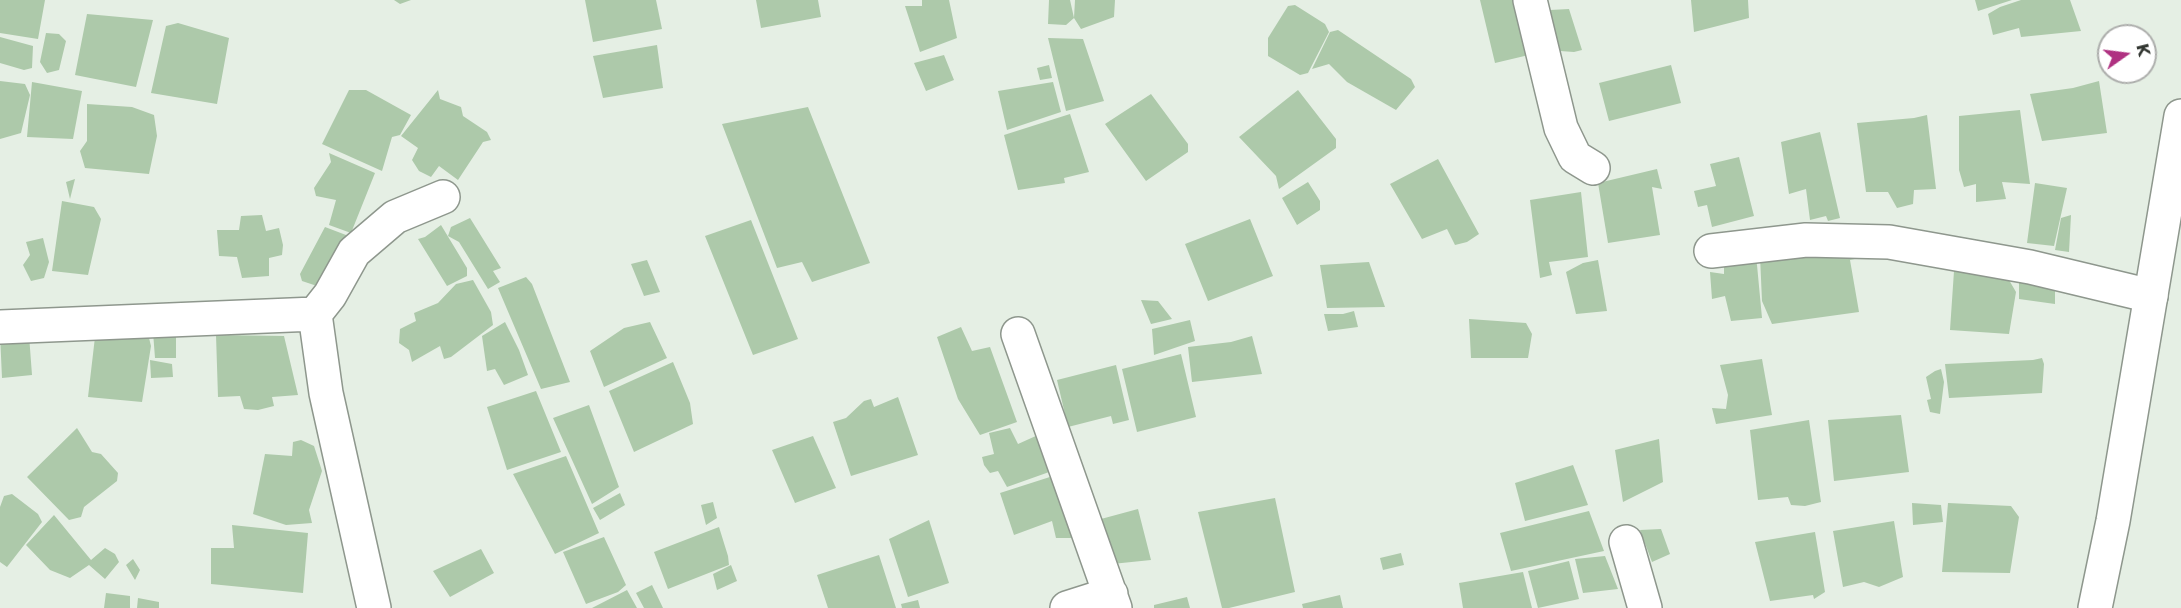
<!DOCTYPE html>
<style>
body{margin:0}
#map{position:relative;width:2181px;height:608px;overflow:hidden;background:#e5efe4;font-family:"DejaVu Sans",sans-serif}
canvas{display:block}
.north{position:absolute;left:2097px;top:24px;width:60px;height:60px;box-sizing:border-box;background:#fff;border:2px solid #adaeac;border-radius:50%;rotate:76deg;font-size:16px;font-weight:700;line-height:24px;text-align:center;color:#313530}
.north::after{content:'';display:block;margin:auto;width:21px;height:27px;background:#af3181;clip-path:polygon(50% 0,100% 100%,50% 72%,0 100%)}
</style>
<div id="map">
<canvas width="2181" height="608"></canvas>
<div class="north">K</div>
</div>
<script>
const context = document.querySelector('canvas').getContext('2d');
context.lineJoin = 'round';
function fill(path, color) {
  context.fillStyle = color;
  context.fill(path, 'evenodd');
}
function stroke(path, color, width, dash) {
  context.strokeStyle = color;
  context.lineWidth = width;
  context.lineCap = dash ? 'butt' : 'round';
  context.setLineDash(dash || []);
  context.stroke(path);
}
fill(new Path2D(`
 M0 0H45L38 39 0 33Z
 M394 0H411L400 4Z
 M585 0H656L662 29 593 42Z
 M756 0H818L821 17 761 28Z
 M922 0H949L957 38 920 52 905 6H922Z
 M1049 0H1070L1074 18 1066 25 1048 24Z
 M1075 0H1115L1114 17 1081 29 1074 18Z
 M1480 0H1520L1533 54 1495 63Z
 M1691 0H1748L1749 18 1694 32Z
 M1975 0H2012L1978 11Z
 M2021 0H2070L2081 31 2021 37 2019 28 1993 35 1988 14 2000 7Z
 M1295 5 1325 24 1329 32 1308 73 1300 75 1268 56V38L1288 6Z
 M1569 9 1582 50 1574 52 1560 51 1550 10Z
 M87 14 153 20 136 87 75 75Z
 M178 23 229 38 217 104 151 93 166 26Z
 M1338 30 1411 79 1415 87 1396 110 1347 82 1329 64 1312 69 1330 32Z
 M46 33 59 34 66 41 59 70 47 73 40 62Z
 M0 37 33 46 32 68 24 70 0 63Z
 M1048 38 1083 39 1104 101 1066 111Z
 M657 45 663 88 603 98 593 56Z
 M944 55 954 80 926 91 914 63Z
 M1049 65 1052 78 1040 80 1037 68Z
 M1671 65 1681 103 1609 121 1599 83Z
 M0 81 25 84 30 95 21 133 0 139Z
 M2099 81 2107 133 2042 141 2030 94 2073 88Z
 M32 82 82 91 73 139 27 137Z
 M1053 82 1061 112 1007 130 998 91Z
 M349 90H366L411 115 400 135 392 137 382 171 322 144Z
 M438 90 440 99 461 107 463 116 487 132 491 140 483 142 458 180 439 166 431 177 419 171 412 160 418 148 401 136Z
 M1298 90 1336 139V148L1279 189 1276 176 1239 137Z
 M1151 94 1188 144V152L1146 181 1105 124Z
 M87 104 132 107 154 115 157 136 149 174 85 168 80 151 87 141Z
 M808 107 870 263 812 282 802 262 777 268 722 124Z
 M2020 110 2030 184 2002 182 2006 199 1976 202V184L1964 187 1959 170V116Z
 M1070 114 1089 172 1064 178 1065 183 1018 190 1004 135Z
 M1927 115 1936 189 1914 190 1913 204 1897 208 1888 192H1866L1857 123 1914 118Z
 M1820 132 1840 218 1828 221 1826 216 1810 220 1806 189 1789 194 1781 142Z
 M329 153 375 173 351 233 329 225 336 200 316 196 314 188 331 162Z
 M1739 157 1754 216 1712 227 1707 205 1698 207 1694 191 1716 186 1710 164Z
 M1438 159 1479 234 1467 242 1455 245 1447 229 1422 239 1390 184Z
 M1657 169 1662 189 1652 187 1660 235 1608 243 1598 183Z
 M75 179 70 199 66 182Z
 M1308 182 1320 201V210L1297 225 1282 198Z
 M2035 183 2067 188 2054 246 2027 243Z
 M1581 192 1588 257 1549 262 1552 275 1540 278 1530 200Z
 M62 201 94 207 101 219 88 275 52 271Z
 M262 215 266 231 279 228 283 245 282 255 269 258V276L242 278 237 257 219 256 217 230H239L241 216Z
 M2071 215 2069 252 2055 250 2061 218Z
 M470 218 501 268 493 271 500 282 488 289 459 242 448 236 451 227Z
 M1250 219 1273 276 1208 301 1185 244Z
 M751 220 798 339 753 355 705 236Z
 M441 225 467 268V276L447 286 418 239 425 237Z
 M325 227 346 235 350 242 326 289 302 281 300 274Z
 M43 238 49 262 44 278 31 281 23 265 30 255 26 242Z
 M1847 248 1855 259 1850 260 1859 312 1772 324 1762 301 1760 256Z
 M1754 253 1757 265 1762 318 1731 321 1725 296 1712 299 1710 272 1724 274V256Z
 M647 260 660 292 644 296 631 264Z
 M1598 260 1607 311 1576 314 1566 272 1583 263Z
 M1369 262 1385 307 1327 308 1320 265Z
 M1954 271 2009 280 2016 292 2009 334 1950 330Z
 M526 277 532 284 570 382 541 389 498 288Z
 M473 280 491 312 493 325 451 357 444 359 440 346 412 362 409 350 399 343 400 329 416 321 414 313 438 303 456 284Z
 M2019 282 2048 284 2055 282V304L2019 299Z
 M1141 300 1158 301 1172 319 1151 324Z
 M1354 311 1358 327 1328 331 1324 314H1343Z
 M1469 319 1526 323 1532 334 1528 358H1471Z
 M1190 320 1195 341 1154 355 1152 329Z
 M505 322 519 350 528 375 504 385 495 369 487 371 482 336Z
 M650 322 667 358 604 387 590 351 624 328Z
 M961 327 972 351 990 347 1017 422 980 435 958 399 937 337Z
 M188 329 189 336 176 335V358H155L153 332Z
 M0 334 29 335 32 375 2 378Z
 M216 335 284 336 298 395 272 397 274 406 258 410 244 409 240 396 218 397Z
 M1252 336 1262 374 1192 382 1188 347 1231 342Z
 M95 337 143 339 149 338 151 346 142 402 88 397Z
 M1181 354 1196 417 1137 432 1122 369Z
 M2042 358 2044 364 2042 393 1949 398 1945 364 2033 360Z
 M1762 359 1772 415 1716 424 1712 408 1726 409 1728 395 1720 365Z
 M150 360 172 364 173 377 151 378Z
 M673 362 690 403 693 424 634 452 609 391Z
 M1116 365 1129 420 1113 424 1111 416 1068 427 1057 380Z
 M1941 369 1944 382 1940 414 1930 412 1927 400 1931 399 1926 377 1935 371Z
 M536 391 561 452 507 470 487 407Z
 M898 397 918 455 851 476 833 422 846 418 864 401 871 399 874 407Z
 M589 405 619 487 592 504 553 418Z
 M1901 415 1909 472 1834 481 1828 420Z
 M1809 420 1821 502 1805 506 1791 505 1788 497 1758 500 1750 430Z
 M77 428 92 452 101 454 118 473 117 481 84 507 81 517 69 520 27 477Z
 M1010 428 1018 444 1038 435 1052 471 1007 487 998 471 990 473 984 465 982 457 994 454 989 433Z
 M813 436 836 488 795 503 772 450Z
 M1659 439 1663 482 1623 502 1615 450Z
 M301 440 314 446 322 471 309 510 312 523 286 525 253 514 265 454 292 456 293 442Z
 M566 456 599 533 555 554 513 474Z
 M1573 465 1588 505 1525 521 1515 483Z
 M1053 476 1073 538H1056L1052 521 1014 535 1000 493Z
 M620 493 625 505 600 520 593 508Z
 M12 494 38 514 42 522 7 567 0 562V507L4 496Z
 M1275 498 1295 592 1229 608H1222L1198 512Z
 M713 502 717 518 706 525 701 505Z
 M1912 503 1941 505 1943 522 1913 525Z
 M1948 503 2011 506 2019 517 2010 573 1942 572Z
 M1138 509 1151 560 1112 564 1101 519Z
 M1589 511 1604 551 1511 571 1500 533Z
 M54 515 91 560 105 548 115 554 119 562 105 579 89 565 70 578 50 570 26 545Z
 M929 520 949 583 908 597 889 539Z
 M1894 521 1903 577 1879 587 1864 582 1843 587 1833 531Z
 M232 525 308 533 303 593 211 584V548H234Z
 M719 527 728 556 729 565 668 589 654 552Z
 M1661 529 1670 554 1652 562 1640 530Z
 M1815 532 1825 592 1814 599 1813 595 1770 601 1755 542Z
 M604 537 626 585 618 592 586 604 563 552Z
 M481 549 494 573 450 597 433 571Z
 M1401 553 1404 565 1383 570 1380 558Z
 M879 555 896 608H828L817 575Z
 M1605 556 1618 589 1583 593 1575 559Z
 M133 559 140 570 135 580 126 565Z
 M1569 561 1579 599 1538 608 1528 571Z
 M731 565 737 581 717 590 713 574Z
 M1523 572 1532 608H1463L1459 583Z
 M652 585 663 608H644L636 593Z
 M627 590 637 608H592Z
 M106 593 130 596V608H104Z
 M1340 595 1343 608H1303L1302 604Z
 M1187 597 1190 608H1154V605Z
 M138 598 159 602V608H137Z
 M918 600 920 608H902L901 604Z`), '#adc9aa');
const minor = new Path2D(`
 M1530 0 1561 128 1575 157 1593 168
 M1711 251 1806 240 1889 242 2030 267 2151 296
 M0 327 315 314
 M1018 334 1115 608
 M1626 542 1645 608
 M374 608 326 393 315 314 330 295 354 252 395 217 443 197
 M1067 608 1111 594`);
const tertiary = new Path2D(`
 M2095 608 2113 521 2181 116`);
stroke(minor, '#8e978d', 36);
stroke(tertiary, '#8e978d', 36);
stroke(minor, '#fff', 33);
stroke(tertiary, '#fff', 33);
</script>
